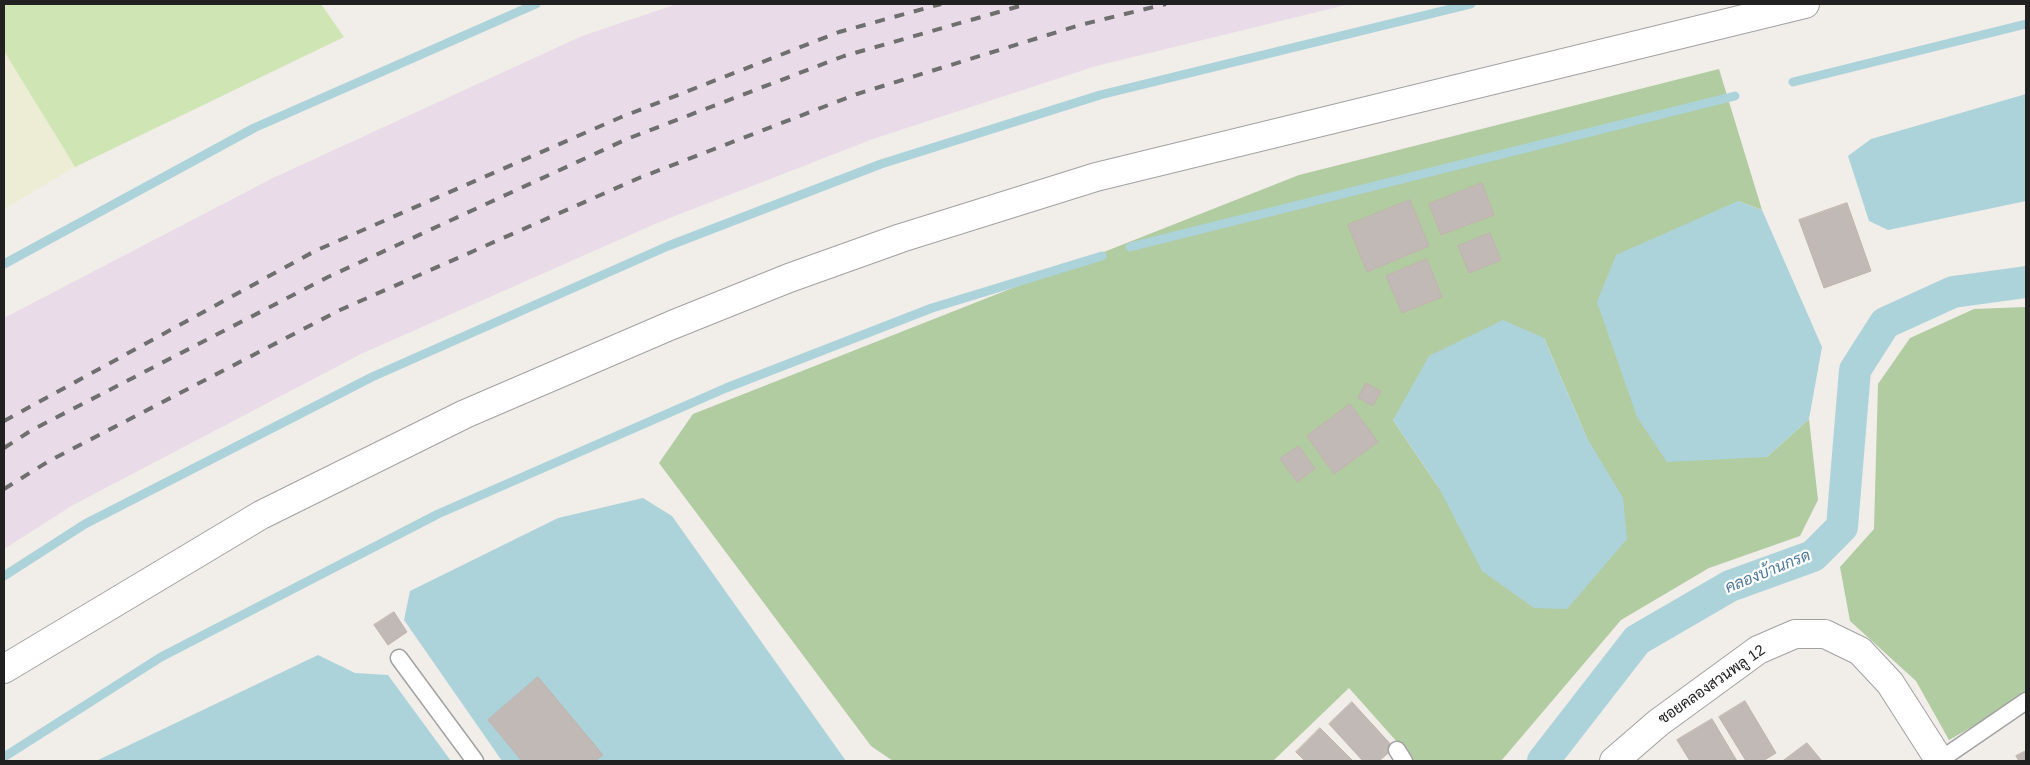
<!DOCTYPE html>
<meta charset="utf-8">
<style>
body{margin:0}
#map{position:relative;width:2030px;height:765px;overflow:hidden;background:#f1ede9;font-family:Helvetica,sans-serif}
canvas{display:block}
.frame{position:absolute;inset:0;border:5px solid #212121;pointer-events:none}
</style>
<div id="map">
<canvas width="2030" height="765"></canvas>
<div class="frame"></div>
</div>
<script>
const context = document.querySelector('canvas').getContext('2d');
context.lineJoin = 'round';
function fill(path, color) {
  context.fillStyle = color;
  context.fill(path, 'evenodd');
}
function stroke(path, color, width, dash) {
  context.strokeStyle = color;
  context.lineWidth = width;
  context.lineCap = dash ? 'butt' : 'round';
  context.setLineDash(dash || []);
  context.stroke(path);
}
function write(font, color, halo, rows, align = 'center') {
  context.font = font + ' Helvetica,Sarabun,sans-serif';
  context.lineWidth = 4.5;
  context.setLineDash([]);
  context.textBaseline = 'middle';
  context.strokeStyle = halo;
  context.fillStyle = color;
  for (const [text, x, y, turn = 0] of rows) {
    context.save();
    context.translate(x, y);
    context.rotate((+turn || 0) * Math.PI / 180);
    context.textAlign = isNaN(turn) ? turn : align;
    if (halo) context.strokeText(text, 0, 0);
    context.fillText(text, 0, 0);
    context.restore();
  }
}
fill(new Path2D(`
 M677 4H1350L1096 66 873 139 657 223 361 354 73 505 4 549V318L273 178 582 36Z`), '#e9dbe7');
fill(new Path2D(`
 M4 51 75 167 4 209Z`), '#ededd6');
fill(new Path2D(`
 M4 4H321L344 37 75 167 4 51Z`), '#cfe6b4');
fill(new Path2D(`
 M1719 69 1762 210 1738 201 1767 457 1809 419 1818 500 1800 536 1709 568 1621 620 1501 761H1414L1349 688 1273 761H893L871 746 659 463 693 414 1299 175ZM1544 338 1587 438 1439 488 1393 420Z
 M2026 307V696L1949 740 1916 681 1850 621 1840 567 1874 529 1878 384 1910 338 1974 309Z`), '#b1cca1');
fill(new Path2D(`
 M2026 94V201L1888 230 1869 221 1848 156 1871 139Z
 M1738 201 1762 210 1822 347 1809 419 1767 457 1667 462 1637 417 1597 302 1616 255Z
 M1503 320 1544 338 1587 438 1623 498 1627 539 1567 609 1534 608 1482 571 1439 488 1393 420 1429 356Z
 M643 498 672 516 846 761H502L404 620 410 591 558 518Z
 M318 655 355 673 388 675 451 761H96Z`), '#add3da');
stroke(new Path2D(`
 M1793 82 2026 24
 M1130 247 1735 96
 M4 264 254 128 536 4
 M4 576 85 524 372 377 668 246 881 164 1100 95 1471 4
 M4 757 161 657 438 514 726 388 932 308 1102 256`), '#add3da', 9);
stroke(new Path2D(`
 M1543 761 1637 640 1730 586 1813 556 1842 527 1855 370 1885 323 1953 292 2026 282`), '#add3da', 32);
const building = new Path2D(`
 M1482 183 1494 215 1441 235 1429 204Z
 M1410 200 1429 246 1367 272 1348 225Z
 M1847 203 1871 271 1824 288 1799 220Z
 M1490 233 1501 260 1469 273 1458 246Z
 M1427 259 1442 297 1402 313 1386 276Z
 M1366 383 1381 391 1373 406 1358 398Z
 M1350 404 1378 442 1334 474 1307 436Z
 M1299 446 1315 469 1297 482 1280 459Z
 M394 612 407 632 388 645 374 625Z
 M538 677 603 755 595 761H522L488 720Z
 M1745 701 1776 753 1763 761H1746L1719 717Z
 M1352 702 1394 748 1379 761H1363L1329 724Z
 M1712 719 1737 761H1690L1677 740Z
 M1320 728 1353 761H1305L1296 752Z
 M1807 743 1822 761H1783Z
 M2026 751V761H2019L2016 756Z`);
fill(building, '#c1b9b5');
stroke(building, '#c1b4ac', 1);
const lane = new Path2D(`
 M399 658 475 761
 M1397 750 1404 761
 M1940 760 2026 701`);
const street = new Path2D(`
 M4 669 261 515 465 414 672 325 789 278 901 238 1096 177 1805 4
 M1614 761 1658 723 1758 650 1795 634H1825L1860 651 1890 683 1940 761`);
stroke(lane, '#a2a2a2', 19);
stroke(street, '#a2a2a2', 30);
stroke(lane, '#fff', 16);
stroke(street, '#fff', 28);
stroke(new Path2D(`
 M4 421 315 251 619 118 839 32 941 4
 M4 448 32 430 328 277 627 139 844 56 1027 4
 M4 489 49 461 340 310 639 178 857 94 1080 25 1166 4`), '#6f6f6f', 4, [10, 10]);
write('15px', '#212121', '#fff', [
 ["ซอยคลองสวนพลู 12",1712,685,-35]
]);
write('italic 16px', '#4e799b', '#fff', [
 ["คลองบ้านกรด",1768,572,-22]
]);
</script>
